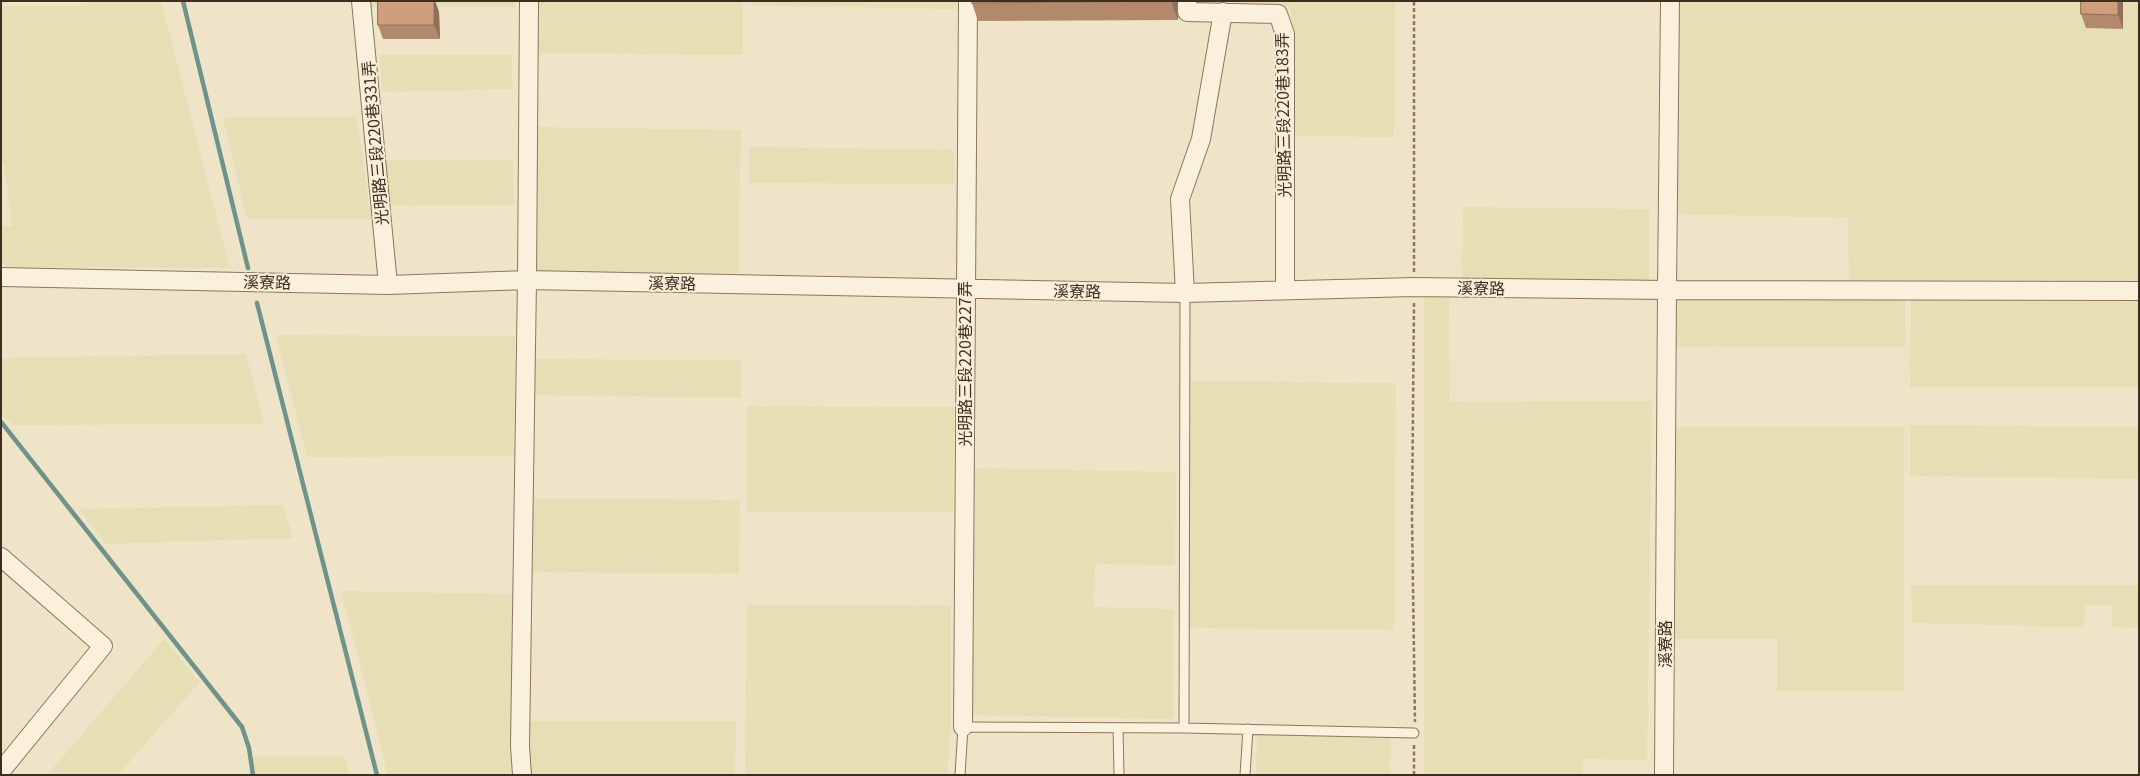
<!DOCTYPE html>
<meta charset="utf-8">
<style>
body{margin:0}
#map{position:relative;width:2140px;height:776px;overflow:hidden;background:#f0e4c8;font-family:Georgia,serif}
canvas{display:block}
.frame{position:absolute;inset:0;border:2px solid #3d2e20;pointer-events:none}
</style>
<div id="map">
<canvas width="2140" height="776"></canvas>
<div class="frame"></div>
</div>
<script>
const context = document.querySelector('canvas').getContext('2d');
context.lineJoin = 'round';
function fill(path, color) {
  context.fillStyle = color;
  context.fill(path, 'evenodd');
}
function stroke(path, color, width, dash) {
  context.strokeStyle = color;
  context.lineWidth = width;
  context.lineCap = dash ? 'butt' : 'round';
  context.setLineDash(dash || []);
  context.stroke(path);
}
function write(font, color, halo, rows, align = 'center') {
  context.font = font + ' Georgia,"Noto Sans TC",serif';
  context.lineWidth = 4;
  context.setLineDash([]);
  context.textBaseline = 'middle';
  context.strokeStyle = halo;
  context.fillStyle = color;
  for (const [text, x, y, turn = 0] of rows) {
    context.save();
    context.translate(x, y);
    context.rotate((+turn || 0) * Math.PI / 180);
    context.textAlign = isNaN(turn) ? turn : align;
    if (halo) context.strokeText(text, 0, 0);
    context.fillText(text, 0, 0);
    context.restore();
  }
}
fill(new Path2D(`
 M87 1H161L230 268 8 267 1 263V226H12L4 164H1V6H87Z
 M367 1H515V7H367Z
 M537 1H743V55L536 53Z
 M751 1H957V9L751 6Z
 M1196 1H1395L1394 137 1290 136 1291 7 1196 6Z
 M1677 1H2139V283L1849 284 1848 218 1675 214Z
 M380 55H512V89L382 92Z
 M357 117 371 219H247L223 118Z
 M532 127 741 130 738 273H529Z
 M749 147 954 150V184L749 183Z
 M380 160H513L514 205 385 206Z
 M1463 207 1649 209V280L1462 278Z
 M1449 291 1450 402 1652 401 1647 760 1583 759 1582 775H1424V296Z
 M1680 298H1905V347L1672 346 1674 303Z
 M1911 299 2139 300V387H1910Z
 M276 335 515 336 514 456 307 457Z
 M246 354 264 424 12 425 1 412V358Z
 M531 359 742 360 741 398 530 395Z
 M1191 381 1396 383 1394 630 1188 628Z
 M747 406 954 407 953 512H747Z
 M1910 425 2139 427V479L1910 476Z
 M1672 427H1904V691H1777V639H1672Z
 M970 468 1176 472 1175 565 1095 564 1094 607 1174 609 1173 719 967 715Z
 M529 498 740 500 739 574 529 572Z
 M283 505 293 538 106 544 79 509Z
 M1911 585H2139V628L2112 627V605H2085L2084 627 1912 623Z
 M341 591 512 594 511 775H388Z
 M747 605 951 606V726L947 775H745Z
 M164 639 200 682 118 775H47Z
 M529 721H736L735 775H527Z
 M1257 732H1391L1390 775H1256Z
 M249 756H344L349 775H252Z`), '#e6deb5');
stroke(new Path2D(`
 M183 1 248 268
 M257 303 377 775
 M1 422 242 727 249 748 253 775`), '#6f938a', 4.5);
const lane = new Path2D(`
 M1118 728 1119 775
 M1184 728 1185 293
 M960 775 963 727 1184 728 1414 733
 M1245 775 1248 729`);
const street = new Path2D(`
 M361 1 388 285
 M1187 1V12L1278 14 1285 34V289
 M1670 1 1667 290 2139 291
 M1 277 388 285 527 280 1185 293 1414 287 1667 290 1664 775
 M1185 293 1180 199 1201 139 1223 12
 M1 557 103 646 1 771
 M963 727 968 1
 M522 775 520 746 527 280 529 1`);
stroke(lane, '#8d765c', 11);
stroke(street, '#8d765c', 20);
stroke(new Path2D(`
 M1414 272V1
 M1414 303 1412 518 1415 722
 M1414 775V745`), '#8d765c', 2.5, [4, 2.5]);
stroke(lane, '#faf1dc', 9);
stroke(street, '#faf1dc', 18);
fill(new Path2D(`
 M378 1H435L439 12 440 39H383L378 25Z
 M1178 1V20L978 21 972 3Z
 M2123 1V29L2086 28 2081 14Z`), '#b2896c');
fill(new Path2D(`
 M434 1H435L439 12 440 39 434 25Z
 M1171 1H1178V20Z
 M2118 1H2123V29L2118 15Z`), '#916f58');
const building = new Path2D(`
 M378 1H434V25H378Z
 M972 1H1171L972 3Z
 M2081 1H2118V15L2081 14Z`);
fill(building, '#cf9f7d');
stroke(building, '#916f58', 1);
write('16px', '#3d2e20', '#f7eed8', [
 ["光明路三段220巷183弄",1283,115,-91],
 ["光明路三段220巷331弄",375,143,-95],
 ["溪寮路",267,282,1],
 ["溪寮路",672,283,1],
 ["溪寮路",1481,288,1],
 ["溪寮路",1077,291,1],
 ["光明路三段220巷227弄",965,364,-90],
 ["溪寮路",1665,644,-90]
]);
</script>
